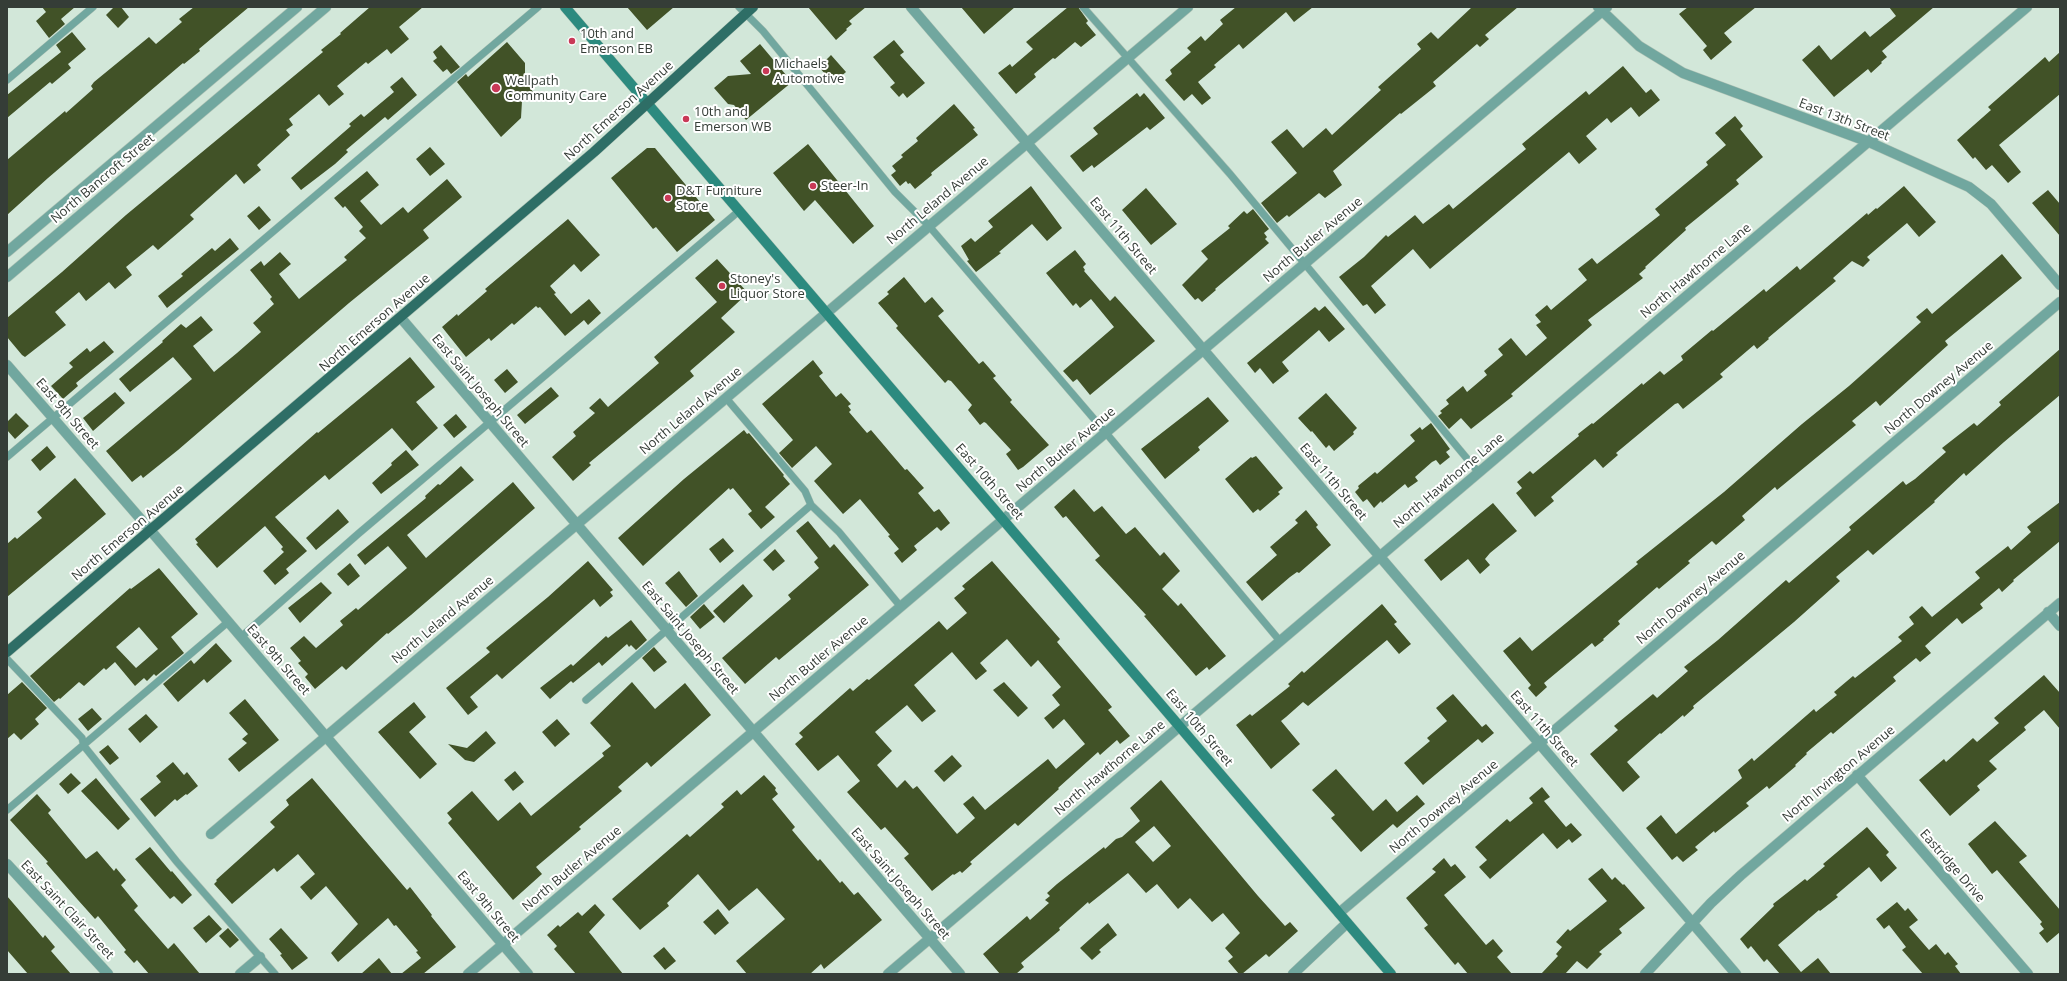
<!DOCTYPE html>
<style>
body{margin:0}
#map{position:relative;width:2067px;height:981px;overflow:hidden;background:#d2e7d9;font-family:"Open Sans",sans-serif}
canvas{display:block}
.frame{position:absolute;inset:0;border:8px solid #353d37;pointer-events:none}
</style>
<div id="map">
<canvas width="2067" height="981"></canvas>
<div class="frame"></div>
</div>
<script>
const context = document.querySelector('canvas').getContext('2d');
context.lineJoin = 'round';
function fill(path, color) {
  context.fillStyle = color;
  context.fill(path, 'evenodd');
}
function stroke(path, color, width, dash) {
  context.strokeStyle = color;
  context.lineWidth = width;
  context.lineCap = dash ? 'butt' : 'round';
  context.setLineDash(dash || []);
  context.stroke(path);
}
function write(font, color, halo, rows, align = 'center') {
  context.font = font + ' "Open Sans",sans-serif';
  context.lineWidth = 4;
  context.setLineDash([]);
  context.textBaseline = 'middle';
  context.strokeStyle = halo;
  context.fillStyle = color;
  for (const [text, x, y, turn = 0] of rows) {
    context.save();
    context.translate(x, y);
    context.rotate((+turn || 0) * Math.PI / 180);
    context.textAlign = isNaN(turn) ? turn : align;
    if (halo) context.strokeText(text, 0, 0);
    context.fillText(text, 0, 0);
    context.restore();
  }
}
fill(new Path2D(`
 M42 7H75L61 19 65 24 49 38 36 21 46 12Z
 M114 7H121L129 17 118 28 106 15Z
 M194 7H249L199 49 200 51 184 64 183 63 48 178 7 215V160L65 111 66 113 93 89 91 86 94 82 149 37 156 44 182 22 179 19Z
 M370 7H423L399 27 409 39 391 54 387 49 368 64 366 62 337 86 344 94 329 106 319 94 289 119 293 125 286 130 290 135 257 165 261 170 244 184 236 174 190 215 194 219 179 232 158 250 153 245 126 267 132 275 115 289 109 282 86 301 79 292 55 312 66 325 25 357 22 355 7 337V318L62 272 126 215 323 52 321 50 341 34 340 33Z
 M627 7H674L647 30Z
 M808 7H866L849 21 852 24 846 29 847 30 836 40Z
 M961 7H1015L984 34Z
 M1068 7H1078L1088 21 1086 23 1096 35 1081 47 1075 42 1055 59 1053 58 1034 74 1036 77 1016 94 998 73 1010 64 1012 67 1033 49 1026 42Z
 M1236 7H1313L1294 22 1286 12 1243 49 1239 44 1214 65 1216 67 1198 82 1211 98 1202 105 1192 94 1184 101 1165 80 1172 74 1170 70 1191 52 1187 48 1201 36 1205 41 1223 24 1220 20Z
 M1472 7H1518L1485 35 1489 39 1480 47 1477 44 1433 82 1436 86 1401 114 1400 113 1333 171 1342 185 1325 198 1319 193 1289 217 1287 215 1277 223 1261 203 1297 173 1271 142 1287 129 1303 148 1326 128 1332 135 1381 90 1378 87 1421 49 1417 44 1431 32 1438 39Z
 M1688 7H1756L1724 33 1732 42 1711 60 1703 50 1707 46 1679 14Z
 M1889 7H1934L1882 51 1887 57 1881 62 1882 63 1871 73 1868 69 1834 97 1802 60 1819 45 1831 60 1865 31 1870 37 1896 16Z
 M72 32 86 49 68 64 71 68 52 84 50 82 7 118V95L61 52 56 45Z
 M894 40 904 52 900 55 925 83 907 98 903 93 899 97 890 87 895 83 873 57Z
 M507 42 525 63V80L533 92 522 101 521 118 501 137 457 82 466 74 468 77Z
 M760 44 792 82 746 120 734 105 728 104 714 88 728 76 751 74 740 61Z
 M441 45 460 67 451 74 447 69 443 72 433 61 437 58 433 52Z
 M2060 52V94L1999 145 2021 172 2008 183 1992 165 1986 170 1975 157 1973 159 1957 140 1991 110 1988 107 2036 65 2045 57 2049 62Z
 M831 55 846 72 833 83 819 67Z
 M1623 66 1646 93 1651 89 1660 100 1639 117 1631 107 1611 123 1607 118 1586 136 1597 149 1579 164 1569 152 1430 269 1413 249 1371 286 1386 305 1375 314 1367 304 1363 306 1339 277 1364 257 1386 235 1388 237 1415 215 1423 224 1449 204 1453 209 1526 149 1522 144 1586 91 1589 95Z
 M402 77 417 95 388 120 385 117 346 150 348 152 335 164 301 190 291 178 351 126 349 124 361 114 364 117 394 92 390 87Z
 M1137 93 1140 97 1144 93 1165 118 1150 130 1147 127 1094 168 1092 165 1083 172 1070 156 1098 134 1093 128Z
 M954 104 975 128 973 129 978 135 931 173 932 175 915 189 910 183 908 184 906 181 900 186 891 175 896 171 892 166 903 157 901 155 918 141 916 138Z
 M1735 116 1743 126 1740 129 1763 157 1736 180 1739 184 1685 228 1686 230 1645 267 1646 268 1639 274 1643 278 1588 320 1592 325 1511 394 1513 396 1471 429 1461 418 1449 429 1438 416 1442 413 1440 411 1449 404 1446 400 1463 386 1467 392 1487 375 1484 371 1503 355 1498 349 1511 338 1526 356 1547 338 1536 325 1541 322 1535 315 1547 305 1551 310 1587 280 1578 269 1592 258 1597 264 1660 215 1655 209 1708 165 1706 162 1726 145 1715 133Z
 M808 144 874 226 853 244 815 200 804 211 773 173Z
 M430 147 445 164 430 176 416 159Z
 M647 148H655L715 220 677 252 656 227 653 229 611 178Z
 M367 171 379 185 360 201 381 225 403 207 408 213 447 179 462 197 423 230 429 238 349 303 178 450 143 478 141 475 132 482 106 451 192 379 173 357 130 392 119 379 163 342 162 341 181 324 186 328 201 316 213 330 193 346 214 372 237 353 261 332 253 323 274 304 270 299 272 297 250 270 261 261 264 266 280 252 291 264 279 274 299 299 347 260 344 257 366 238 359 231 363 227 345 206 343 208 334 198Z
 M1031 186 1062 228 1047 241 1032 224 999 252 1001 253 976 272 967 261 969 260 961 246 971 238 975 242 993 227 988 221Z
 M1904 186 1936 222 1919 237 1907 223 1867 257 1870 260 1863 267 1852 261 1833 278 1836 281 1768 338 1769 339 1757 349 1754 345 1720 374 1723 377 1683 409 1678 403 1675 404 1616 453 1618 455 1603 468 1595 459 1551 497 1554 501 1535 517 1516 493 1522 488 1517 482 1530 471 1533 474 1579 436 1578 434 1592 423 1593 424 1642 383 1643 385 1660 371 1664 375 1683 360 1681 356 1712 330 1713 331 1764 289 1766 292 1797 266 1800 270 1867 213 1868 215 1876 208 1877 209Z
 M1146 188 1177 224 1151 245 1122 210Z
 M2048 190 2060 204V236L2032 203Z
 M259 206 271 220 259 230 247 216Z
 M1253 209 1269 229 1264 233 1267 237 1265 239 1269 243 1215 289 1216 290 1202 302 1198 298 1195 300 1182 285 1208 259 1201 251 1230 228 1228 226 1244 211 1247 214Z
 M568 219 600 255 581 272 574 264 550 286 556 293 554 294 571 314 589 299 601 313 588 325 584 320 565 336 540 307 538 308 536 306 514 325 512 323 491 341 489 338 466 357 442 327 457 314 458 316 487 291 485 289Z
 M230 238 239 249 167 308 158 296 183 276 181 274 212 248 215 251Z
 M1075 250 1086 264 1083 267 1085 270 1084 271 1110 301 1115 296 1155 341 1090 395 1077 379 1073 382 1063 371 1114 327 1091 299 1080 308 1076 303 1073 306 1046 273Z
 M2002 254 2022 278 1945 341 1948 345 1880 406 1876 401 1852 421 1856 425 1777 490 1775 487 1742 516 1745 520 1716 545 1712 541 1688 561 1690 563 1659 589 1657 587 1618 621 1620 624 1603 639 1604 640 1595 647 1592 643 1544 683 1547 687 1536 697 1528 688 1531 685 1503 651 1520 637 1532 651 1638 564 1636 562 1724 492 1802 424 1849 386 1921 322 1916 317 1927 308 1932 314Z
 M717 259 748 293 721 318 735 332 690 371 694 376 589 463 591 465 573 481 552 457 576 436 573 432 595 413 589 408 600 398 608 407 659 363 654 357 717 302 695 278Z
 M904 277 925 303 932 297 944 311 938 316 979 364 983 361 996 376 993 378 1012 400 1010 402 1049 445 1023 467 1018 470 1006 454 1011 450 986 423 984 422 980 425 968 410 972 405 951 381 948 380 945 383 896 328 898 326 878 303 889 294 887 292Z
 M1325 306 1345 329 1329 342 1319 330 1282 362 1289 371 1273 384 1260 368 1255 373 1247 363 1315 307 1319 311Z
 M104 341 114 352 76 383 78 386 63 399 51 386 73 367 69 363 87 348 90 352Z
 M2060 349V395L2004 442 1966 476 1964 473 1934 501 1935 502 1873 555 1868 550 1836 577 1840 581 1794 622 1693 706 1694 708 1684 717 1683 715 1661 734 1660 733 1627 762 1640 777 1623 792 1590 754 1618 730 1614 726 1653 694 1657 698 1688 671 1684 667 1718 640 1786 580 1789 583 1851 530 1849 527 1903 481 1906 485 1915 479 1946 452 1942 448 1974 423 1977 426 2001 405 1999 402Z
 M410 357 435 387 416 402 438 428 412 451 392 428 329 480 325 475 275 517 307 551 286 569 289 573 275 585 263 571 284 552 281 549 283 547 265 526 217 568 196 544 198 543 195 539 317 432 318 433Z
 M813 360 823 373 819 376 836 397 841 393 851 404 848 406 851 410 849 412 867 433 871 430 905 470 907 469 924 488 918 493 934 512 939 509 950 523 941 531 937 527 914 546 917 550 902 563 894 553 899 549 888 536 890 535 860 499 843 514 814 481 832 464 816 446 792 468 779 453 793 440 762 404Z
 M507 369 518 382 505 393 494 380Z
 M551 387 559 396 525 424 517 415Z
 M115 392 125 403 93 431 83 418Z
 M1326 393 1357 428 1353 432 1354 434 1334 451 1329 445 1326 448 1312 431 1311 432 1298 418Z
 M1208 397 1229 421 1198 447 1200 450 1165 479 1141 449Z
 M16 413 29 426 15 439 7 430V422Z
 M456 414 467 427 454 438 443 425Z
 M1431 423 1450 449 1446 452 1450 457 1440 465 1436 460 1432 462 1415 477 1418 481 1408 488 1405 484 1382 503 1381 501 1374 508 1367 499 1363 502 1355 492 1359 488 1358 486 1375 472 1377 474 1415 441 1410 435 1420 427 1422 430Z
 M744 430 747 434 749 433 784 475 783 476 790 484 765 507 775 517 761 529 748 514 752 511 733 488 730 490 729 488 643 566 618 538 684 479Z
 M47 446 56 457 40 471 31 460Z
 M406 450 419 465 381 494 372 483 392 465 391 463Z
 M1256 456 1283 488 1278 492 1280 494 1260 511 1258 509 1253 513 1225 479 1251 457 1252 458Z
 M461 466 474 480 407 535 426 558 513 482 535 508 411 615 388 634 387 633 346 670 342 666 315 689 305 677 308 674 298 663 301 661 290 648 304 636 316 648 343 625 340 621 356 608 358 610 407 568 388 546 365 565 357 555 426 498 425 496 438 484 440 485Z
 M75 478 106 514 7 597V544L15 537 17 539 42 518 37 512Z
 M1074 489 1094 512 1102 506 1126 534 1135 527 1160 556 1164 552 1180 571 1162 589 1178 606 1181 603 1226 656 1209 670 1207 667 1196 676 1144 616 1146 615 1095 560 1100 556 1066 516 1063 518 1054 507Z
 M2060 502V541L2013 580 2014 581 2002 592 1999 588 1980 604 1983 608 1962 624 1957 618 1925 646 1931 653 1920 662 1916 658 1893 677 1896 681 1833 734 1831 732 1806 753 1807 754 1795 765 1796 766 1769 789 1767 786 1746 803 1749 806 1715 833 1714 831 1695 847 1698 850 1683 862 1677 856 1672 860 1646 828 1661 815 1676 834 1742 778 1738 770 1752 758 1754 761 1814 709 1816 712 1837 695 1834 692 1853 676 1855 678 1902 641 1898 637 1914 624 1909 617 1922 606 1932 617 1980 578 1975 572 2008 546 2011 550 2031 532 2027 527Z
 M1493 503 1517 531 1490 553 1485 559 1490 565 1480 574 1468 559 1441 581 1424 560Z
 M338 509 349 522 316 550 306 538Z
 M1306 510 1318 525 1316 527 1331 545 1299 573 1297 572 1290 577 1262 601 1246 582 1277 555 1270 547 1298 523 1295 520Z
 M808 521 830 548 834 544 869 585 779 660 776 657 745 684 722 658 791 599 788 595 819 568 814 562 818 558 796 531Z
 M723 538 734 551 720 563 709 549Z
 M775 549 785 561 773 571 763 560Z
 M588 561 613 590 610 592 613 596 600 607 594 599 502 679 497 674 470 697 478 707 468 715 446 688 490 652 486 648 548 597Z
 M992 561 1060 639 1057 642 1112 707 1108 710 1109 711 1130 736 1120 744 1117 740 1100 755 1098 752 1058 788 1059 789 1018 826 1015 823 970 862 972 864 962 873 960 871 954 875 953 874 932 891 904 858 909 854 885 827 881 830 847 792 860 781 838 755 818 771 795 744 803 737 799 733 850 688 853 691 867 679 869 680 939 621 947 630 967 613 954 598 965 589 962 586ZM1007 639 1031 667 1038 660 1061 687 1052 695 1060 705 1044 718 1053 729 1064 719 1085 744 1056 769 1048 759 985 810 973 796 963 804 975 818 957 834 917 786 913 789 905 780 897 788 877 765 892 751 875 732 907 705 922 722 936 711 914 685 952 652 976 680 987 671 980 663Z
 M350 563 360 576 348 586 337 574Z
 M159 568 198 614 171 637 184 653 156 676 154 674 147 681 144 678 135 686 115 662 106 670 104 668 84 686 79 682 60 699 59 698 54 702 30 676 130 588 131 589ZM139 627 158 649 136 668 116 647Z
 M679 571 698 596 686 607 665 583Z
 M321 582 332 593 300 623 288 608Z
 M743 584 753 596 724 623 713 611Z
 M704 604 715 617 700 629 690 617Z
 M1382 604 1397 622 1394 624 1411 644 1399 654 1387 640 1308 706 1303 702 1286 717 1281 721 1300 744 1271 769 1236 725 1250 714 1252 716 1290 686 1288 684 1302 671 1304 673Z
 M631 620 647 640 636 650 631 645 629 647 627 644 602 666 599 662 573 683 571 681 550 699 540 688 571 664 573 666 606 636 608 638Z
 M216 643 232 661 207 683 204 679 178 702 163 684 191 660 194 664Z
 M654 647 667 662 654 672 642 658Z
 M2044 675 2060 693V729L2044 710 2024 727 2026 730 1989 761 1997 769 1977 786 1980 790 1950 816 1919 780 1944 759 1946 762 1973 738 1977 742 1999 723 1994 718Z
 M22 682 47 708 35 719 39 724 21 740 14 733 7 739V695Z
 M632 682 655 709 685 683 711 715 651 767 647 762 618 787 622 791 579 827 581 829 536 867 542 874 513 900 448 823 452 819 447 813 472 791 498 821 520 802 531 816 604 756 602 753 611 746 590 723Z
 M1004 682 1028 708 1018 717 993 690Z
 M1453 694 1482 727 1486 724 1494 733 1482 743 1478 739 1423 785 1404 763 1430 741 1427 738 1447 721 1436 708Z
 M245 699 279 740 239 772 228 759 247 743 242 739 248 734 229 713Z
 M414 702 426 717 409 732 437 764 420 779 378 732Z
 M92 708 102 719 88 731 78 719Z
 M146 714 158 727 140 743 128 729Z
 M557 719 570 734 555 747 542 732Z
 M486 731 496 743 474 762 465 760 448 744 467 748Z
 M108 745 119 758 110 765 99 752Z
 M952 755 962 766 944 782 934 771Z
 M173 762 184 775 187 772 198 786 187 795 186 794 177 801 175 799 155 817 140 799 161 782 156 776Z
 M1336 769 1373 811 1386 799 1397 812 1417 795 1425 804 1397 828 1393 824 1361 852 1331 818 1335 815 1312 790Z
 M515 771 524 782 513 791 504 780Z
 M71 773 81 783 68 794 59 784Z
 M764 775 776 788 775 790 778 794 772 799 795 827 792 830 818 861 820 859 840 883 842 881 854 895 858 892 882 920 824 969 821 964 810 974H747L736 961 785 919 757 888 729 911 698 874 667 903 669 906 640 930 612 899 687 834 690 837 724 807 721 804 737 790 741 795Z
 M96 778 130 819 118 830 81 791Z
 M312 778 407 890 410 887 432 915 431 916 456 947 423 974H401L421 958 416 952 418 951 396 925 394 926 388 918 338 962 331 953 358 924 326 886 311 900 300 887 315 874 298 854 277 872 274 868 232 904 214 884 217 881 216 880 275 827 270 822 289 805 286 800Z
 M1161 780 1258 896 1285 926 1290 922 1298 931 1269 957 1266 954 1242 974H1239L1228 961 1233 957 1225 948 1240 933 1223 913 1212 922 1190 898 1178 909 1157 884 1146 893 1128 873 1089 904 1088 902 1059 928 1060 930 1021 963 1024 967 1016 974H1000L983 954 1027 916 1030 920 1049 903 1045 900 1050 896 1047 893 1057 884 1104 847 1105 849 1116 839 1122 837 1140 821 1130 808ZM1154 826 1171 846 1153 862 1135 842Z
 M1542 787 1550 797 1544 801 1566 827 1571 823 1582 835 1572 843 1569 839 1557 849 1543 833 1490 879 1479 867 1487 860 1475 847 1507 819 1510 822 1533 803 1529 798Z
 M37 794 51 810 48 813 86 859 97 851 114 871 116 868 126 880 121 885 138 906 134 910 168 949 174 943 200 974H149L137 960 134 963 124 952 126 950 98 916 95 919 78 900 46 863 48 862 10 820Z
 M1995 821 2027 856 2019 862 2060 910V932L2047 943 2039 933 2044 929 2040 924 2042 922 1997 870 1992 874 1968 844Z
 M1867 827 1889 852 1886 855 1897 868 1881 882 1869 867 1836 895 1838 897 1820 911 1819 910 1778 945 1801 972 1818 958 1831 974H1780L1767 959 1764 962 1751 946 1748 949 1740 939 1774 906 1773 904 1805 879 1807 881 1825 866 1823 864Z
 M150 847 171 872 172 871 192 895 182 904 174 896 170 899 135 859Z
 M1444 858 1451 867 1455 864 1466 877 1444 895 1486 945 1493 939 1503 951 1497 957 1512 974H1468L1458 962 1455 965 1424 928 1428 925 1406 898 1436 872 1432 869Z
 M1602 868 1612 880 1615 877 1623 885 1624 884 1645 908 1619 929 1622 933 1599 952 1602 954 1587 969 1577 961 1565 974H1541L1558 956 1556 954 1562 947 1556 942 1568 929 1570 931 1607 901 1588 879Z
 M7 896 43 938 45 935 55 947 51 951 71 974H28L7 950Z
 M1897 902 1905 911 1908 908 1918 920 1909 927 1929 950 1936 944 1945 955 1948 952 1958 964 1955 966 1961 974H1923L1902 950 1906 947 1889 925 1884 929 1876 919Z
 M595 904 605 915 589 932 623 974H576L554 949 557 946 547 935 558 925 560 927 578 912 582 916Z
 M718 909 729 923 715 935 703 922Z
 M209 915 222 929 206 943 193 928Z
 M1108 923 1117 935 1099 950 1101 952 1092 960 1080 948Z
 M228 928 239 940 230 948 219 936Z
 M281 928 308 958 292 970 280 955 282 954 269 939Z
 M664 947 676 961 665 970 653 956Z
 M379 958 392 974H361Z`), '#415227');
const service = new Path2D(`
 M739 7 763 31 895 192 929 226 1106 433 1280 641
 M1083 7 1230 174 1479 473
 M7 80 93 7
 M726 398 805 491 811 505 839 532 901 607
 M7 457 538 7
 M241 637 358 534 739 211
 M7 659 82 738 84 746 177 862 275 974
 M586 700 811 505
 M7 810 228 622`);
const minor = new Path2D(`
 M911 7 1736 974
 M1598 7 1639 46 1683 73 1869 142 1969 187 1991 204 2060 285
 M7 252 297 7
 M7 277 326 7
 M401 318 960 974
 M7 365 151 531 528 974
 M2048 612 2060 626
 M1857 775 2028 974
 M211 834 1188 7
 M7 864 108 974
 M1339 913 2060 302
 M240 974 260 957
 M468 974 1607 7
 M888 974 2027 7
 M1293 974 1347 923
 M1645 974 1711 903 1741 875 2060 603`);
const secondary = new Path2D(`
 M565 7 1391 974`);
const primary = new Path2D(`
 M7 652 594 152 753 7`);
stroke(service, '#afc2b5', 8);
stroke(minor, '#afc2b5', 11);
stroke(secondary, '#afc2b5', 11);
stroke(primary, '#afc2b5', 11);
stroke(service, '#71a79f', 7);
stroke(minor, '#71a79f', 10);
stroke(secondary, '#2c8a7f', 10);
stroke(primary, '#2e6e66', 10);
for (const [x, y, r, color] of [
 [572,41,4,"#c93957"],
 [766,71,4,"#c93957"],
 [496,88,5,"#c93957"],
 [686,119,4,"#c93957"],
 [813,186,4,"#c93957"],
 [668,198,4,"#c93957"],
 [722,286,4,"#c93957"]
]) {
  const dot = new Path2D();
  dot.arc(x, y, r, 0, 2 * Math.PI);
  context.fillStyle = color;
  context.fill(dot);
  stroke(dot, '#fff', 1.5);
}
write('13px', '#353d37', '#fff', [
 ["10th and",580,34],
 ["Emerson EB",580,49],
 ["Michaels",774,64],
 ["Automotive",774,79],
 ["Wellpath",505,81],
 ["Community Care",505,96],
 ["10th and",694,112],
 ["Emerson WB",694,127],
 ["Steer-In",821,186],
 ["D&T Furniture",676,191],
 ["Store",676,206],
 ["Stoney's",730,279],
 ["Liquor Store",730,294]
], 'left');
write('13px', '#353d37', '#fff', [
 ["North Emerson Avenue",619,111,-42],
 ["East 13th Street",1844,120,21],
 ["North Bancroft Street",103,179,-40],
 ["North Leland Avenue",938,201,-40],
 ["East 11th Street",1123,236,50],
 ["North Butler Avenue",1313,240,-40],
 ["North Hawthorne Lane",1696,271,-40],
 ["North Emerson Avenue",375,323,-41],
 ["North Downey Avenue",1939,388,-40],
 ["East Saint Joseph Street",480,391,50],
 ["North Leland Avenue",691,411,-40],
 ["East 9th Street",67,414,49],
 ["North Butler Avenue",1066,450,-40],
 ["North Hawthorne Lane",1449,481,-40],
 ["East 10th Street",989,482,49],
 ["East 11th Street",1333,482,50],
 ["North Emerson Avenue",128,533,-40],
 ["North Downey Avenue",1691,598,-40],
 ["North Leland Avenue",443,620,-40],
 ["East Saint Joseph Street",690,638,50],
 ["North Butler Avenue",819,659,-40],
 ["East 9th Street",278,660,49],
 ["East 10th Street",1199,728,50],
 ["East 11th Street",1544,729,49],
 ["North Hawthorne Lane",1110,768,-40],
 ["North Irvington Avenue",1839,774,-40],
 ["North Downey Avenue",1444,807,-40],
 ["Eastridge Drive",1952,866,49],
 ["North Butler Avenue",572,869,-40],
 ["East Saint Joseph Street",900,884,49],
 ["East 9th Street",488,907,50],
 ["East Saint Clair Street",67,910,47]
]);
</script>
